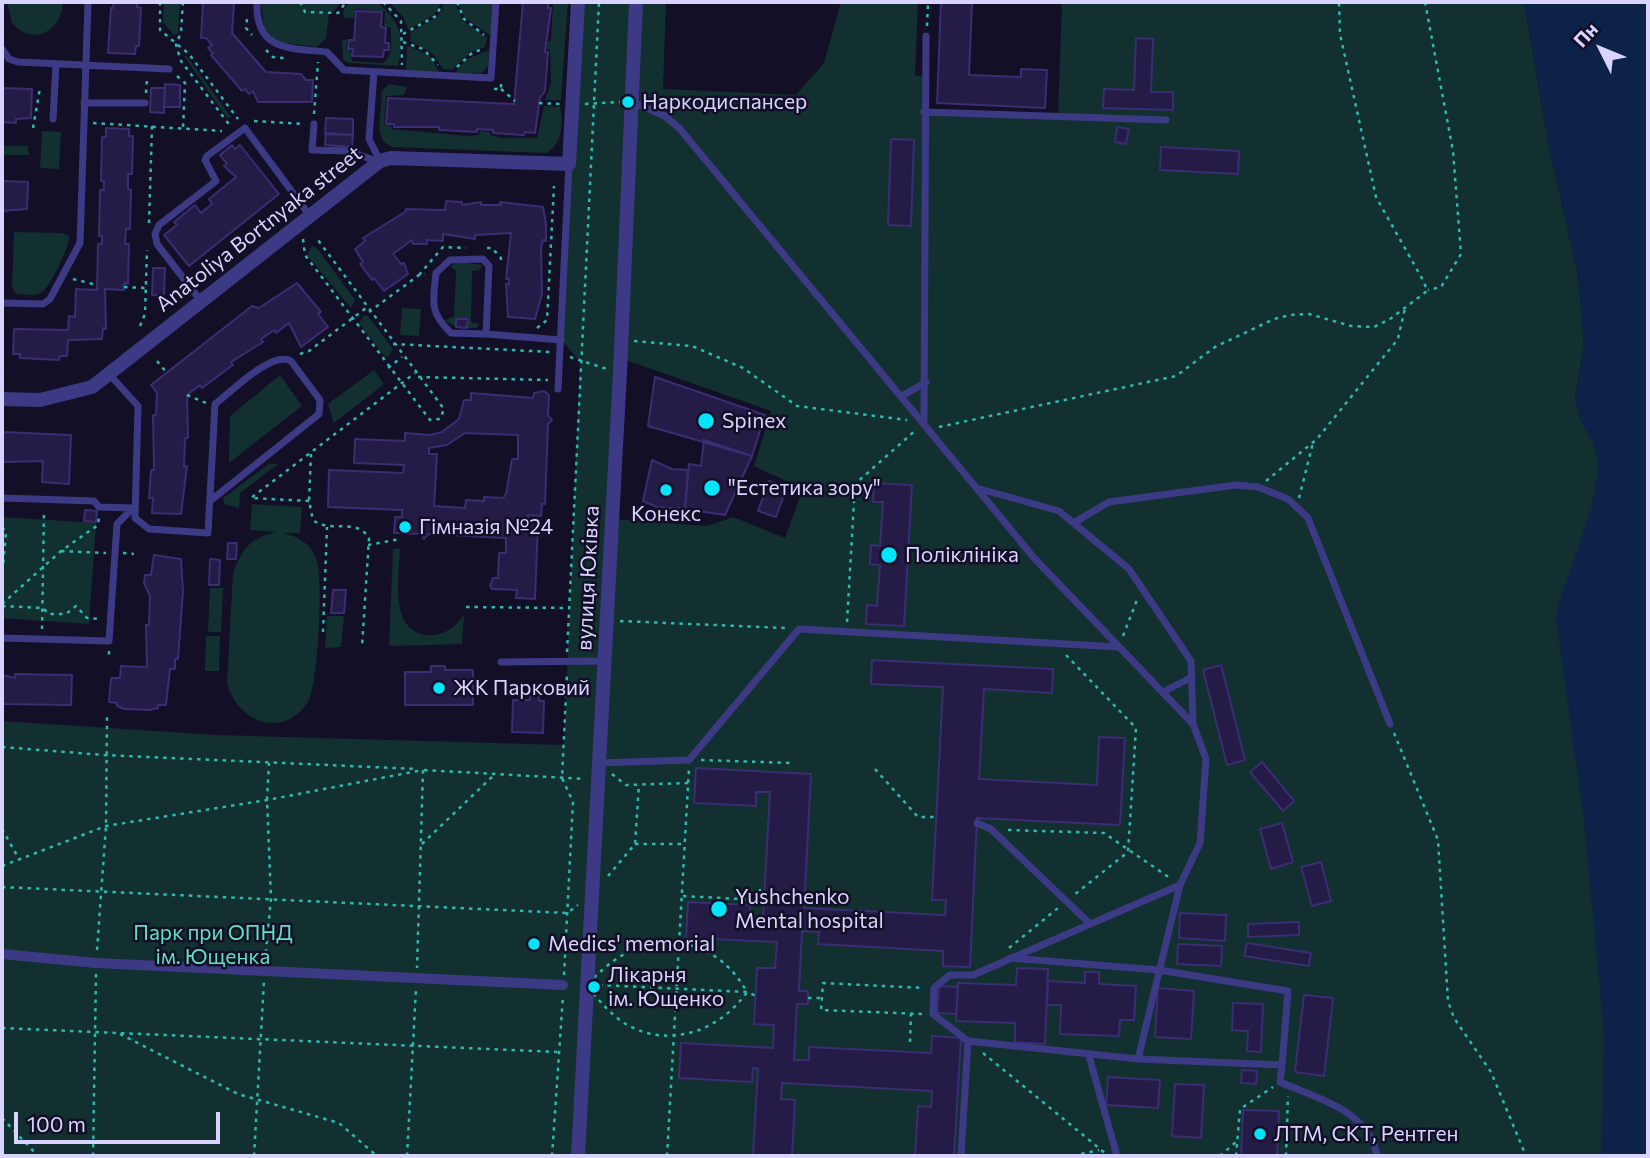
<!DOCTYPE html>
<meta charset="utf-8">
<style>
body{margin:0}
#map{position:relative;width:1650px;height:1158px;overflow:hidden;background:#130f26;font-family:Commissioner,sans-serif}
canvas{display:block}
.frame{position:absolute;inset:0;border:4px solid #d9d4ff;pointer-events:none}
.north{position:absolute;left:1566px;top:14px;width:70px;height:70px;-webkit-text-stroke:5px #130f26;paint-order:stroke;rotate:313deg;font-size:19px;font-weight:700;line-height:28px;text-align:center;color:#d9d4ff}
.north::after{content:'';display:block;margin:auto;width:24px;height:32px;background:#d9d4ff;clip-path:polygon(50% 0,100% 100%,50% 72%,0 100%)}
.scale{position:absolute;left:14px;top:1112px;width:206px;height:32px;box-sizing:border-box;border:4px solid #d9d4ff;border-top:0;padding-left:9px;font-size:21px;line-height:24px;white-space:nowrap;color:#d9d4ff;-webkit-text-stroke:5px #130f26;paint-order:stroke}
</style>
<div id="map">
<canvas width="1650" height="1158"></canvas>
<div class="frame"></div>
<div class="north">Пн</div>
<div class="scale">100 m</div>
</div>
<script>
const context = document.querySelector('canvas').getContext('2d');
context.lineJoin = 'round';
function fill(path, color) {
  context.fillStyle = color;
  context.fill(path, 'evenodd');
}
function stroke(path, color, width, dash) {
  context.strokeStyle = color;
  context.lineWidth = width;
  context.lineCap = dash ? 'butt' : 'round';
  context.setLineDash(dash || []);
  context.stroke(path);
}
function write(font, color, halo, rows, align = 'center') {
  context.font = font + ' Commissioner,sans-serif';
  context.lineWidth = 5;
  context.setLineDash([]);
  context.textBaseline = 'middle';
  context.strokeStyle = halo;
  context.fillStyle = color;
  for (const [text, x, y, turn = 0] of rows) {
    context.save();
    context.translate(x, y);
    context.rotate((+turn || 0) * Math.PI / 180);
    context.textAlign = isNaN(turn) ? turn : align;
    if (halo) context.strokeText(text, 0, 0);
    context.fillText(text, 0, 0);
    context.restore();
  }
}
fill(new Path2D(`
 M7 2H63C62 31 33 47 12 23Z
 M164 2H180L178 33 174 35 163 22Z
 M261 2H341L334 11H325L329 14 326 38 317 47 277 42 264 28Z
 M350 2H377C400 21 405 37 398 66L350 63 343 60 342 39 347 40 346 50H350L352 61 383 63C395 54 390 42 391 28L384 26 385 11 355 9 354 18H344L343 11Z
 M389 2H442L434 15 408 30 404 18Z
 M446 2H455L462 20 487 38 485 47 471 52 452 70 443 69 433 54 410 41 411 32 437 17Z
 M458 2H493L491 36 465 18Z
 M553 2H568L561 100H545L551 83 550 50 547 49 548 41H551Z
 M578 2H666L663 89 796 95 824 63 841 2H918L915 75 925 77 924 111 1058 117 1062 2H1524L1549 147 1578 275 1584 346 1575 399 1581 421 1594 443 1599 468 1592 507 1633 1156H2V721L216 735 564 745 580 362 561 339ZM620 358 771 411 754 466 803 489 785 538 733 517 707 526 612 519Z
 M407 45 431 57 439 72 406 70Z
 M489 50 488 66 482 73H455L465 60Z
 M184 56H187L231 117 227 118Z
 M389 84 407 87 404 95 386 96 384 125 392 126 391 129 469 136 479 135 480 131 490 132V135L501 138H537L544 106 560 107C564 121 562 146 546 153L392 147 383 141 379 130 382 91Z
 M42 131 61 132 59 169 40 168Z
 M2 146H28L29 155H2Z
 M14 232 62 233 69 236C70 246 49 291 39 294 32 296 23 294 16 294L12 287Z
 M312 246 317 248 355 300 351 308 307 255Z
 M460 262 483 265 479 270 472 271 471 322 479 324 477 328H468V319H456V327L445 320 454 316 456 271 450 266Z
 M402 308 421 309 419 336 400 335Z
 M364 315 368 316 393 349 388 357 384 356 359 323Z
 M374 370 384 384 334 423 328 404Z
 M280 375 302 406 229 463 230 416Z
 M269 464H278L240 493 239 508 224 504 223 498Z
 M252 504 302 507 300 533H283C298 537 309 542 316 558 324 575 318 687 308 702 283 740 237 722 227 683L233 573C242 548 251 538 276 532L250 530Z
 M2 517 96 523 89 624 2 618Z
 M393 549H400C399 578 388 637 433 635 447 634 456 626 464 614L462 644 389 646Z
 M210 588H223L221 632H208Z
 M327 616H344L341 647 325 648Z
 M206 636H220L219 671H205Z`), '#12302f');
fill(new Path2D(`
 M1524 2H1648V1156H1601L1604 1035 1584 821 1556 619 1558 605 1592 507 1599 468 1594 443 1581 421 1575 399 1584 346 1578 275 1549 147Z`), '#0c2248');
const building = new Path2D(`
 M114 2H137V7L141 8 139 46H136L135 54 108 53 111 8H113Z
 M203 2H234L232 33 266 72 301 74 306 80H313L312 102H258L253 91 249 94 245 89 242 91 211 55 213 53 208 48 212 45 206 38H201Z
 M523 2H548V8H551L545 52H548L545 91 540 98 535 133 525 132 524 135 493 133V130L477 129V132L439 130V127H394V124H386L388 98 514 104Z
 M941 2H972L969 75 1021 77V69L1047 70 1045 108 937 103Z
 M356 11 382 12 381 27 386 28 385 43H389V50H384L383 57 352 56 353 49H348L349 40H354Z
 M1136 38 1153 39 1151 92H1173V110L1103 108 1104 89 1134 90Z
 M165 84 180 85V107H164Z
 M2 88 32 89 31 118 16 119V123L2 122Z
 M151 88H165L164 113 150 112Z
 M326 118 353 119V135L325 134Z
 M1117 127 1129 129 1126 144 1115 142Z
 M106 128 129 129V136H133L132 174H128V189L131 190 130 229H126L125 244H129L128 284 124 283V290L105 289 106 329 103 328 102 339 68 340 67 356H60L59 360 20 358V354H13L14 329 68 330 69 316 75 317 76 289 97 290 98 244H102V236H99L100 190H104V181H101L102 137H106Z
 M326 133 353 135 352 147 325 145Z
 M891 139 914 140 911 226 888 225Z
 M232 145 235 149 240 145 279 194 189 266 164 235 177 225 174 222 195 205 201 213 212 204 209 199 236 177 224 166 227 164 220 155Z
 M1161 147 1239 151 1238 174 1160 170Z
 M2 177 4 181 28 182 27 209 2 211Z
 M446 201 462 202V205L481 202V205H501L500 202 543 207 546 224V241L543 240 541 248 542 294 535 319 508 317 506 284H509V279H506L511 233 475 235V239L443 234V241L427 240V244H413L412 240 393 254 401 264 404 263 408 274 384 291 374 278 372 280 360 264 363 262 355 249 365 241 363 238 405 212 406 209 445 210Z
 M153 268H165L164 295H152Z
 M297 283 321 312 318 314 328 327 301 347 289 323 276 333 274 330 261 339 263 342 231 362 233 365 202 388 200 385 187 395 188 438H185L184 467 187 466 181 514 152 513 153 498H149L151 470H154L153 415H156L157 393 151 385 252 306 259 308Z
 M456 319H468L467 328 456 327Z
 M655 377 765 415 752 456 648 426Z
 M544 391 549 395 548 415 552 420 548 424 545 504H542L541 516 528 515V522H538L535 599 516 598 517 590 492 589 490 586 493 578H498L499 553H506V538L428 534 424 539 421 534 394 533 395 517H402V510L328 507 329 470 403 473 404 465 354 463 355 439 405 441V433L430 435 442 432 459 419 464 400H471V393L533 398 534 393ZM465 433 518 435V459H512L506 494 503 498 484 497V501L466 500 465 508 434 506 437 454H429V448L447 445Z
 M2 432 71 435 69 484 42 482 43 461 2 462Z
 M704 440 752 456 725 515 685 509 689 464 701 466Z
 M652 460 672 469 688 470 685 509 657 507 643 501Z
 M769 481 787 487 776 517 758 511Z
 M874 483 912 485 904 626 866 624 867 605 877 606 880 565 870 564 871 545 880 546 883 502H873Z
 M85 510 97 511 96 522 84 521Z
 M228 543H237L236 559H227Z
 M154 555 181 559 183 591 178 659H175V669H170L166 705H158V708L149 710 125 709 117 706V703L109 702 111 678H120L121 666 147 667 146 625H149L150 596 144 583 145 575H151Z
 M210 559 220 560 219 585H209Z
 M333 590H346L344 613H331Z
 M872 660 1053 669 1052 693 984 689 979 779 1097 785 1099 737 1125 738 1120 825 977 818 970 967 943 966V951L818 944 819 932 802 931 799 991H808V1004H797L794 1060H809V1047L931 1053 932 1036 961 1038 954 1156H915L918 1106 931 1107 932 1091 782 1083 781 1099 795 1100 792 1156H753L758 1069 753 1068 752 1082 679 1078 681 1043 773 1048 774 1025 754 1024 757 968H775L777 942 686 938 688 902 750 905 749 917 763 918 770 792H756V806L694 803 696 768 811 774 804 908 945 915 946 900H932L943 687 871 684Z
 M1221 665 1245 760 1227 765 1203 670Z
 M431 666H445V670H473V705H405V672H431Z
 M15 674 72 675 71 705 2 704V675L15 678Z
 M530 696H539V701H544L543 733 512 732 513 700H530Z
 M1262 762 1294 801 1283 811 1250 772Z
 M1282 823 1293 862 1271 869 1260 829Z
 M1321 862 1331 901 1312 906 1301 867Z
 M1180 913 1226 915 1225 941 1179 938Z
 M1299 922V935L1248 937V924Z
 M1247 943 1311 953 1309 966 1244 956Z
 M1178 944 1222 946 1221 966 1177 964Z
 M1017 968 1048 969 1045 1044 1015 1042V1023L956 1021 958 983 1016 985Z
 M1085 972H1099V984L1136 986 1134 1020H1120L1119 1036 1060 1034 1061 1005H1047L1048 981 1085 983Z
 M939 986 958 987 956 1014 937 1013Z
 M1158 988 1194 991 1191 1039 1155 1037Z
 M1304 995 1333 998 1324 1076 1295 1072Z
 M1233 1003 1263 1004 1261 1052 1247 1051 1248 1031 1232 1030Z
 M1242 1070 1257 1071 1256 1084 1241 1083Z
 M1108 1077 1160 1080 1158 1108 1106 1105Z
 M1175 1084 1204 1085 1201 1138 1172 1136Z
 M1243 1110 1279 1111 1277 1156H1241Z`);
fill(building, '#241b47');
stroke(building, '#3b2d73', 2);
stroke(new Path2D(`
 M160 2V30L189 54 238 119
 M183 2 181 32 176 45 181 61 231 127
 M300 2 305 12 338 13 346 2
 M383 2 401 21 402 65
 M457 2 464 19 484 35
 M1425 2 1453 151 1461 254 1441 287 1428 290
 M247 19 246 28 252 35
 M927 26 928 2
 M403 34 436 16 443 2
 M403 42 423 49 438 65
 M266 50 273 57 284 58
 M457 67 472 53 483 49
 M177 76 185 83 183 128
 M494 89H501V82
 M501 89 515 101
 M146 93 147 79
 M539 103 561 104
 M585 104 620 102
 M314 114 318 62
 M254 121 303 124
 M93 123 222 131
 M33 128 40 88
 M149 223 152 126
 M303 239 305 255 430 420 440 419 444 409 318 240
 M487 248H492L501 258 500 265
 M419 275 443 247 466 248
 M73 279 97 285
 M124 287 146 288
 M369 312 419 275 425 274
 M140 326 145 314 147 250
 M537 328 547 320 554 186
 M634 341 692 346 743 368 797 406 907 420
 M393 344 550 352
 M300 354 309 351 366 308
 M570 357 607 369
 M157 361 167 373
 M388 368 402 357
 M418 377 548 380
 M187 395 206 403
 M939 427 1176 376 1215 347 1274 319 1290 315 1309 314 1351 326 1374 327 1390 319 1427 291 1424 282 1376 197 1340 34 1339 2
 M311 454 309 501 313 520C331 534 356 517 369 538L362 647
 M1266 481 1317 439 1398 339 1405 308
 M1299 498 1313 443
 M309 501 251 498 415 373
 M2 527 6 532 2 578
 M368 545 400 539
 M61 551 106 553
 M123 553 134 554
 M2 604 61 551 98 525 99 516
 M2 606 43 608 49 614H66L76 606 87 618 100 619
 M466 607 568 608
 M620 621 785 628
 M847 622 855 484 917 429
 M42 629 44 510
 M323 632 327 527
 M1123 636 1137 600
 M109 651V659
 M567 652 599 2
 M1066 655 1136 728 1128 852 1074 895
 M1394 733 1438 840 1448 1001 1454 1018 1491 1072 1526 1156
 M2 747 104 755 417 769
 M701 760 791 763
 M875 769 918 817H936
 M424 770 585 779
 M612 774 626 785 688 783
 M2 829 19 859
 M1008 830 1104 833 1170 878
 M422 844 495 774
 M635 844H685
 M2 866 106 826 267 800 423 770 417 968
 M608 876 635 844 639 784
 M2 887 567 913 578 905
 M683 896 759 900 760 889
 M665 941C702 943 729 960 747 992 720 1031 668 1050 624 1023 609 1013 598 999 586 985 611 961 630 945 665 941Z
 M1009 948 1058 908
 M97 950 106 826 107 717
 M265 961 271 898 267 800 269 763
 M564 975 573 802 562 778 567 673
 M599 985 747 992 756 996
 M808 998H822
 M922 1014 821 1010 823 983 924 988
 M2 1028 558 1052
 M120 1034 238 1094 339 1123 377 1156
 M910 1042 911 1014
 M983 1053 1105 1153
 M2 1118 38 1156
 M93 1156 96 974
 M254 1156 264 981
 M407 1156 416 988
 M552 1156 563 996
 M667 1156 689 768
 M1073 1156 1099 1150
 M1220 1156 1236 1142
 M1236 1156 1240 1109 1273 1087
 M1286 1156 1288 1096`), '#2fb8b0', 2.5, [3.5, 5]);
stroke(new Path2D(`
 M257 2C255 51 289 48 327 52L344 70 491 78 496 2
 M2 49 9 59 18 62 169 69
 M374 72 369 139 380 161
 M632 102 665 116 680 129 1035 559 1193 724 1206 759 1200 843 1180 885 1138 1059 968 1041 961 1156
 M84 103H145
 M924 112 1166 120
 M53 119 56 64
 M314 124 312 150 350 151 378 162
 M201 301 157 244 155 234 159 225 216 181 205 160 207 156 245 128 310 216
 M2 303 43 304 50 299 80 243 88 2
 M486 334 451 333C429 312 433 302 436 273L450 260 483 259 489 266 486 334 561 340
 M109 374 138 406 135 518 149 529 208 533 215 404C231 392 272 350 291 361L320 400 319 414 210 501
 M558 389 569 164
 M902 396 926 382
 M924 422 926 36
 M980 489 1059 511 1129 569 1191 661 1193 724
 M2 498 94 501 99 507 133 508
 M1075 522 1109 502 1236 485 1258 487 1288 499 1308 518 1390 724
 M2 638 109 641 117 524 133 508
 M501 662 604 661
 M1163 692 1192 677
 M599 763 689 760 799 629 1119 647
 M977 823 991 829 1089 923
 M1010 958 1159 970 1288 991 1282 1065 1138 1059
 M968 1041 933 1014 934 988 950 975H973L1180 885
 M1089 1056 1117 1156
 M1282 1065 1280 1082C1317 1098 1370 1111 1377 1156`), '#3d3a85', 7);
stroke(new Path2D(`
 M2 954 96 963 563 985`), '#3d3a85', 10);
stroke(new Path2D(`
 M2 399 40 400 92 387 380 161 391 158 569 164 578 2
 M578 1156 620 372 636 2`), '#3d3a85', 14);
for (const [x, y, r, color] of [
 [628,102,7,"#00e5ff"],
 [706,421,9,"#00e5ff"],
 [712,488,9,"#00e5ff"],
 [666,490,7,"#00e5ff"],
 [405,527,7,"#00e5ff"],
 [889,555,9,"#00e5ff"],
 [439,688,7,"#00e5ff"],
 [719,909,9,"#00e5ff"],
 [534,944,7,"#00e5ff"],
 [594,987,7,"#00e5ff"],
 [1260,1134,7,"#00e5ff"]
]) {
  const dot = new Path2D();
  dot.arc(x, y, r, 0, 2 * Math.PI);
  context.fillStyle = color;
  context.fill(dot);
  stroke(dot, '#130f26', 2.5);
}
write('21px', '#d9d4ff', '#130f26', [
 ["Наркодиспансер",642,102],
 ["Spinex",722,421],
 ["\"Естетика зору\"",728,488],
 ["Конекс",666,514,"center"],
 ["Гімназія №24",419,527],
 ["Поліклініка",905,555],
 ["ЖК Парковий",453,688],
 ["Yushchenko",735,897],
 ["Mental hospital",735,921],
 ["Medics' memorial",548,944],
 ["Лікарня",608,975],
 ["ім. Ющенко",608,999],
 ["ЛТМ, СКТ, Рентген",1274,1134]
], 'left');
write('21px', '#d9d4ff', '#130f26', [
 ["Anatoliya Bortnyaka street",259,229,-38],
 ["вулиця Юківка",588,578,-87]
]);
write('21px', '#5fe0c0', '#130f26', [
 ["Парк при ОПНД",213,933],
 ["ім. Ющенка",213,957]
]);
</script>
